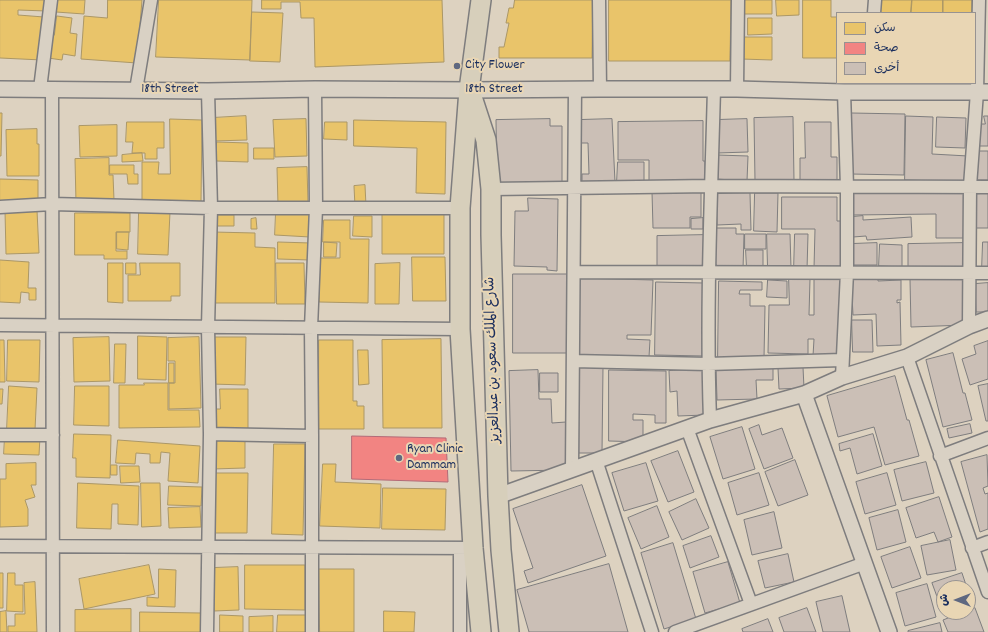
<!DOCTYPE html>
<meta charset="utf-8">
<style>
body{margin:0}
#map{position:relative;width:988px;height:632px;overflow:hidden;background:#ddd2c0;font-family:Dekko,"Playpen Sans Arabic",sans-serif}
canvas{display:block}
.legend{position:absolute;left:836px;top:12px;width:140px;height:72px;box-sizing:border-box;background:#e9d6b4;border:1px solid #979392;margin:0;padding:5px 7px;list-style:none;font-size:12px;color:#1b2f5e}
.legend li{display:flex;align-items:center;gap:8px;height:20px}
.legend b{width:20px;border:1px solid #979392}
.north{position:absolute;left:936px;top:580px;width:40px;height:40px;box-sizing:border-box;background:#e9d6b4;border:1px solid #979392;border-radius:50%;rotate:270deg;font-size:11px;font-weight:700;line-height:16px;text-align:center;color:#1b2f5e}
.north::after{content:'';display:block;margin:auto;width:14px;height:18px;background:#5f6880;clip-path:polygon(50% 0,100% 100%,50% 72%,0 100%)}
</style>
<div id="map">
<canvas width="988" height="632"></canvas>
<ul class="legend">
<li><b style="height:11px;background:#e9c46a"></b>سكن</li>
<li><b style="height:11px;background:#f28482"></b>صحة</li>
<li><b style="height:11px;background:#cbbfb6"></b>أخرى</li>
</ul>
<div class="north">ش</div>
</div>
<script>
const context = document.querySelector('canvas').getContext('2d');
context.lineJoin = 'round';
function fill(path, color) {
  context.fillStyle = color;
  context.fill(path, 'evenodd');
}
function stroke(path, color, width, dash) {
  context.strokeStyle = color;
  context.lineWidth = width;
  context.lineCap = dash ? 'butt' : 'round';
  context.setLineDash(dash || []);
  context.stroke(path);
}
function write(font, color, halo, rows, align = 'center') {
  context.font = font + ' Dekko,"Playpen Sans Arabic",sans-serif';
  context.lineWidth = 4;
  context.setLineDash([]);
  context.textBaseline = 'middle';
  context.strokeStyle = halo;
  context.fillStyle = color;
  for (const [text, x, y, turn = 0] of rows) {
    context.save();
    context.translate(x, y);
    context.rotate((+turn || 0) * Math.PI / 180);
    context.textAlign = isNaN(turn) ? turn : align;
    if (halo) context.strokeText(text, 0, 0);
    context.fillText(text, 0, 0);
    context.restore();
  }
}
const homes = new Path2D(`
 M0 0H47L46 11 18 10V15L44 17 42 60 0 58Z
 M57 0H85L84 14 56 12Z
 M108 0H142L137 63 81 59 84 16 107 18Z
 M159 0H252L250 60 156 57Z
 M262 0H442L444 62 315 67 314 18H301L300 2H281V9H262Z
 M515 0H593L592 58H499V47H504L509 23H506L509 8H513Z
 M609 0H731L730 61H609Z
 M740 0H772V14H740Z
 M776 0H799V15L777 16Z
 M803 0H831V17H837V58H803Z
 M881 0H912L911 13H881Z
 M912 0H943V13H911Z
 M943 0H972V13H943Z
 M252 12 283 13 280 62 250 61Z
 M57 16 72 18 70 33 77 34 75 56 63 54 62 60 48 58 51 34 54 35Z
 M748 18H772V34L748 35Z
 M741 37H772V60L741 59Z
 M0 113H2L1 156H0Z
 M246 116 247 140 214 141 212 118Z
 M170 119 202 120 201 203 142 202V162H159L158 174H170Z
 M306 119 307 156 275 157 273 120Z
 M354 120 446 122 445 194 416 193 417 148 354 146Z
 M127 122H164V148H157V159H145V153H132L133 142H126Z
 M325 122H347V140L324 139Z
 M117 125V156L80 157 79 126Z
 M37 129V144H39V176H7L6 130Z
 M217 142 248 143V162L216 161Z
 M254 148H274V159H254Z
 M142 153 143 161 122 162V155Z
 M109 158V175H113L114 200H126V202L76 203 75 159Z
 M110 165H134V174H138V184H128L127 174H110Z
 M307 167 308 204 278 205 277 168Z
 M0 179 38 180V201H0Z
 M365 185 366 206 355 207 354 186Z
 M37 210 39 253 6 254 5 211Z
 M139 211 170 212 168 255 138 254Z
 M276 212 311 213 310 237 275 235Z
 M75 213H130V232H116V251H127V259H104V255H75Z
 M444 213V254H382V214Z
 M213 215H234V226H213Z
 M354 216H372V237L353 236Z
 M256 218 257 229H251V219Z
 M324 220H350V239H369L368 303 319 302 320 258H340V242H323Z
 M117 232H129L128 250 117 249Z
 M213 232 255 233V247L275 248V303H212Z
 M278 242 311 243 310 260 278 259Z
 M324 242 337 243 336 257H324Z
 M412 257H445L446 301H413Z
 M0 260 29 262 28 288H36V300H29V293L21 292 20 303 0 302Z
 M108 263H123V303L108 302Z
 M126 263H136V274H126Z
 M140 263H180V296H171V301H128V275H140Z
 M276 263H304L305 304H277Z
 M400 263 399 304H375V264Z
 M138 336 167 337 166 380 138 379Z
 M109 337 110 381 74 382 73 338Z
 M199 337 201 408 169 409V383H175V361H168V338Z
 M212 337H246L245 385 211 384Z
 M441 339 442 428H383L382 340Z
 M0 340H4L5 382H0Z
 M8 340H40L39 382 7 381Z
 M319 340H353V401H357V406H364V429H319Z
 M115 344H126L125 383H114Z
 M358 350H368L369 384 359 385Z
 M169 363H174V383H169Z
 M144 383H168V410H199L200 427 119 428V385H144Z
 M9 386 37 388 35 430 7 429Z
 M75 386H109V426L74 425Z
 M0 389H3L2 404H0Z
 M220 389H248V430H216V409H220Z
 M74 434 111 435 110 478 76 477V458H73Z
 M5 436 40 437 39 455 4 454Z
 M212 439H245V468L213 469Z
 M118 440 200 446 198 483 168 481 170 453 161 452 160 463H150V454L136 453 135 464 116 463Z
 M274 444H305L303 535 272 534Z
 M36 463V485H31L35 497 25 500 28 509V526L0 527V479H6V464Z
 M323 464H336L335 482 381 484 380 528 320 526Z
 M111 465H117V475H111Z
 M120 466H139L140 482 121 483Z
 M215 473H248L247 533H214Z
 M78 483 139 486 138 525 118 524V504H112L111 529 77 528Z
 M141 483H160L161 526 142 527Z
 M169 486 202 487 201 506 168 505Z
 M383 488 446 489 445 530 382 529Z
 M200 507 201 527 169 528 168 508Z
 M149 565 155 594 84 609 79 579Z
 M245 565H305V610L245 609Z
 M238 567 239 610 214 611 213 568Z
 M159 569 176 570 175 607 147 606V597L158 598Z
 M319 569H354V632H320Z
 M0 573H3V608H0Z
 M8 573H15V585H23V612L7 611Z
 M35 582 37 632H8V626H15V614H25L24 583Z
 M131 609V632H75V610Z
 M6 611 7 632H0V612Z
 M384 611 415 612 414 632H384Z
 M140 612 201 613V632H140Z
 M220 615 243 616V632H220Z
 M278 615H309V632H277Z
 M273 616V632H249V617Z`);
fill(homes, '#e9c46a');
stroke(homes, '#ab9766', 1);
const health = new Path2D(`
 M352 436 446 438 448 482 352 479Z`);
fill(health, '#f28482');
stroke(health, '#b26a77', 1);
const building = new Path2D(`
 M851 113 905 114 904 175 850 174Z
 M906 116 933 117 932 154 968 156V182L905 180Z
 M984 116H988V146H976V124H985Z
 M793 117 794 181H755L754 118Z
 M937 117 966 118 965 148 936 147Z
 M550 119V126H562V183H497L496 120Z
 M612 119 615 182 582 183V174H589L588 143H580L579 120Z
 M747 119 748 152 717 153 716 120Z
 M703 121V161H705V182H649V160H618V122Z
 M805 122H831V157H837V182H800V158H805Z
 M977 151H988V180H976Z
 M717 155 748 156 747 181 716 179Z
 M618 162H644V183L617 182Z
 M701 191V217H690V228H653L652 192Z
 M964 191 965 238H936V214L852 215V193Z
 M986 191H988V228H976L975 194 986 193Z
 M750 193 751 230H741V224L717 225 716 194Z
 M755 193H778L777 232 754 231Z
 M782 197H837V221H842V268H814L815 229H782Z
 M528 198 558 199 557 271 547 270V267L514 266 515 211H528Z
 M863 216V220L911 217 912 237 867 240 866 236 853 237 852 217Z
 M703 218V229H691V219Z
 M716 228H736V234H744L743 270H716Z
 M745 234H766V249H745Z
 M767 234H790L791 268 768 269Z
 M795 234H808L807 270H794Z
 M705 235 706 269 657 270V236Z
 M983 242H988V270L982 269Z
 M877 243V265H851V244Z
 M965 243V267L908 268V244Z
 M880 244 902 245V267L879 266Z
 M746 250H763V269H747Z
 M513 274H567V353H513Z
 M878 277V281L901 280V300H897V303L900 302 901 345 877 346 876 314 853 315 851 278Z
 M578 278 653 280 651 335H627V339L650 340 649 357 576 355Z
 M789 278 810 279 809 315H814V278L842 279 840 356H813L814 339H808V354L768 353 769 305H789Z
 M964 278 965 325 911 327 910 279Z
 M768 280 787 281V298L767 297Z
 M719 281 762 282V290H740L739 294H750V306H765L764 358H718Z
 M656 282 704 283V356L655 355Z
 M988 283V312H976L975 284Z
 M852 320H872L873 352H853Z
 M988 341V379L970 385 962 359 976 354 974 346Z
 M953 353 963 393H965L972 420 943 427 926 360Z
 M579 367H603L602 453H579Z
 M773 367V380H756L757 399 717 400 716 369Z
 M803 367 804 388 779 389 778 368Z
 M703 369 705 415 678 416 677 391 670 392 669 371Z
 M538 370 539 399H551L552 423 566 422 567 470 511 471 509 371Z
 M609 370 666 371V423H655V415L633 414V420H643V442L609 441Z
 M540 373H558V392H540Z
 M895 376 907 420H909L919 456 885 465 874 427 838 437 827 396Z
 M988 384V421H986L978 386Z
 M970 424 972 433 949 438 947 429Z
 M759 425 762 435 782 428 793 458 764 469 749 429Z
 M742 427 755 469 723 479 710 437Z
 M873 434 882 466 857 474 850 448 840 451 839 444Z
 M678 451 694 492 668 502 651 461Z
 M987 455 988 486 983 488 985 494 988 493V529L980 532 961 462Z
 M795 460 808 495 778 506 765 472Z
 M926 462 934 493 902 501 894 470Z
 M646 463 658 501 624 511 612 473Z
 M759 473 769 505 737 515 728 483Z
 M887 473 896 505 865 514 856 482Z
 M582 485 606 556 528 583 524 571 533 568 513 509Z
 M939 497 952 537 938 542 934 532 916 538 906 508Z
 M696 499 709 528 682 540 669 512Z
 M657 506 669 537 641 549 628 518Z
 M898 510 906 542 877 550 869 518Z
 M774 512 782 548 752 555 744 520Z
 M711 536 719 557 690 568 683 546Z
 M950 540 956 570 927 575 921 546Z
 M673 543 696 619 664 629 641 553Z
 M910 547 921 578 892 588 881 557Z
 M788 554 794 582 765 588 758 561Z
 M728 562 740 603 705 613 693 572Z
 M609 564 628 632H529L517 590Z
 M962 573 967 588H944L945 612 943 613 932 583Z
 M927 584 936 617 905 626 896 593Z
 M968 590 972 602 968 604Z
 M842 596 850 632H823L816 602Z
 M807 608 816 632H784L779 618Z
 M975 608 984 632H948L943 620 963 612H968V610Z
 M768 619 773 632H743L742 629Z
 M940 623 942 632H908V631Z`);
fill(building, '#cbbfb6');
stroke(building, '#7e7d7e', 1);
const minor = new Path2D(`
 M599 0 600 89
 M874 13 875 0
 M40 89 51 0
 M737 89 738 0
 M52 90 53 632
 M136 90 151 0
 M491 189 711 186 988 187
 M0 207 52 204 211 208H460
 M574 272 988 273
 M0 325 460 329
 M969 326 970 186 977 92 979 0
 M907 357 988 592
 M573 361 708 364 842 360
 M842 377 847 272V187L844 92
 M710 420C706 309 711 200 714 89
 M687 428 751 604
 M210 434 312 436
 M0 435H53
 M940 456 988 438
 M596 460 652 632
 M572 469 575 89
 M0 546 473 548
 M972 548 988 542
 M207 632 210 434 208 327 211 208 208 91
 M312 632V436L311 328 316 208 315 89
 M460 632V548
 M675 632 865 563`);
const tertiary = new Path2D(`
 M0 89 208 91 315 89 469 90 600 89H737L844 92H988
 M804 394 889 632
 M498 496 710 420 804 394 842 377 907 357 969 326 988 319`);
const primary = new Path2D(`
 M472 97 486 140 491 189V235L498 496 501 550 509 632
 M481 632 473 548 460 329V208L469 90 481 0`);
stroke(minor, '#7e7d7e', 15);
stroke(tertiary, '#7e7d7e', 18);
stroke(primary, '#7e7d7e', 22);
stroke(minor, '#d9d1c4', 12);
stroke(tertiary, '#d9d1c4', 15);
stroke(primary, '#d7cfbb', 19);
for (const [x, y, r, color] of [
 [457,66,4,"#5f6880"],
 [399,458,4,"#5f6880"]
]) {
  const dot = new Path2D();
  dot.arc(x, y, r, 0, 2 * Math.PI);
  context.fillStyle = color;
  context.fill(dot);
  stroke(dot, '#e9d6b4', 1.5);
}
write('14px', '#1b2f5e', '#e9d6b4', [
 ["City Flower",465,66],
 ["Ryan Clinic",407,450],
 ["Dammam",407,466]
], 'left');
write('14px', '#1b2f5e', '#e9d6b4', [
 ["18th Street",170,90],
 ["18th Street",494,90],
 ["شارع الملك سعود بن عبدالعزيز",494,360,-92]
]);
</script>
